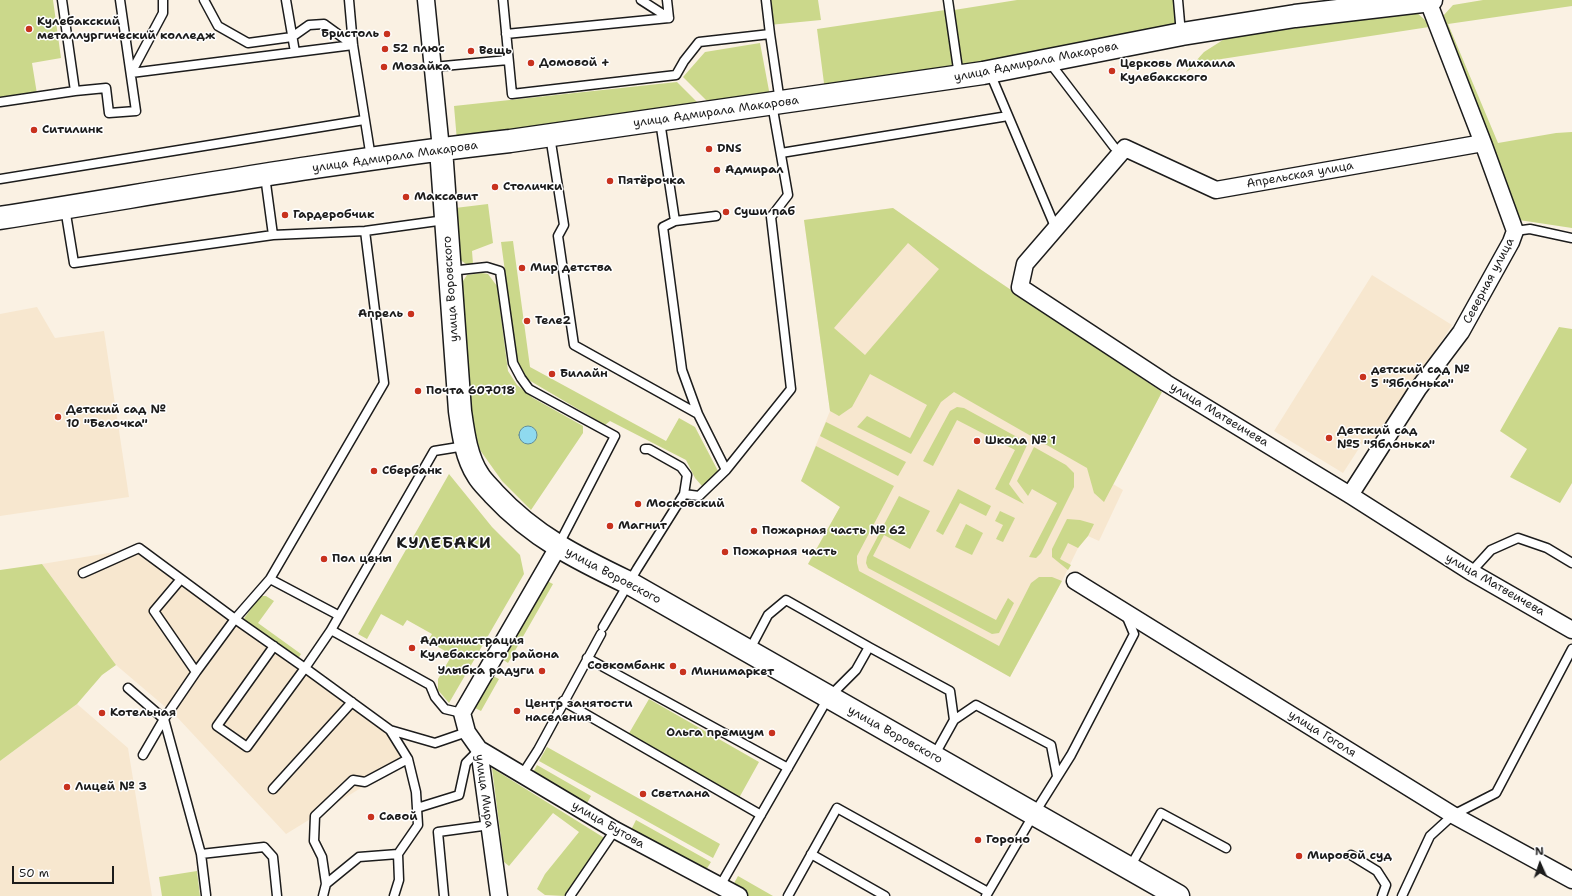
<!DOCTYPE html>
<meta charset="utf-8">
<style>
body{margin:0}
#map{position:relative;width:1572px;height:896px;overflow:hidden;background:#faf1e3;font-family:"Shantell Sans",sans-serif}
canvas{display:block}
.north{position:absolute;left:1520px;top:844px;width:40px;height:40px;-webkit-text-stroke:3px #fff;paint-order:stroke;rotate:357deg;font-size:11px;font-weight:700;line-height:16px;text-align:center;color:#1c1c1c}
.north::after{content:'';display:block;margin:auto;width:14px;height:18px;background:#1c1c1c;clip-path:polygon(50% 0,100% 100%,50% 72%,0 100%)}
.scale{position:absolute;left:12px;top:866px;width:102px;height:18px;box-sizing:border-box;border:2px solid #1c1c1c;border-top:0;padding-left:5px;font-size:12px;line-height:14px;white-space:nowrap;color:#1c1c1c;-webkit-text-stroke:3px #fff;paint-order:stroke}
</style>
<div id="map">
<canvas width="1572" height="896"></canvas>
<div class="north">N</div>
<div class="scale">50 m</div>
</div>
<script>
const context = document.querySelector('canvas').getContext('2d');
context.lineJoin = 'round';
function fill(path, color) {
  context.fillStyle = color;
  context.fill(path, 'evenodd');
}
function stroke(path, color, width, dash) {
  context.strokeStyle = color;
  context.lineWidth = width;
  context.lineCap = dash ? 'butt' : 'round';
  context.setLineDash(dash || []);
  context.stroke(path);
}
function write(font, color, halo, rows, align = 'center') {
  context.font = font + ' "Shantell Sans",sans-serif';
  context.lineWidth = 3;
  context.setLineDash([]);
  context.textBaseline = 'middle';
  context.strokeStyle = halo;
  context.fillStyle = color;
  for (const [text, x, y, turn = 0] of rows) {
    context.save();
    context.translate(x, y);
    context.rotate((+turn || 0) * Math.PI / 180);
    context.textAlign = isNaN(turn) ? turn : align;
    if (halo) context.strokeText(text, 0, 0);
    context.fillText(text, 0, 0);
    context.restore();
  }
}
fill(new Path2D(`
 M893 208 980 269 1162 392 1113 484 1123 490 1099 541 1088 536 1078 548 1062 581 1010 677 808 564 840 507 801 481 830 411 804 220Z
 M1372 275 1452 325 1376 442 1365 439 1343 473 1274 431Z
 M37 307 55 338 104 331 129 497 0 516V314Z
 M139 548 390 730 408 759 286 834 176 716 116 665 42 564Z
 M77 704 128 748 152 896H0V761Z`), '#f7e7cf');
fill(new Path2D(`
 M0 0H53L61 58 32 63 37 94 0 99Z
 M766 0H818L821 20 769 25Z
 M1017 0H1174L1178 31 963 72 954 10Z
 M1483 0H1572V6L1448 24 1498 143 1556 133 1572 132V228L1519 220 1443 25V16L1453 5Z
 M945 10 954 73 825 91 817 29Z
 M1415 11 1425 20 1429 27 1202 62 1186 72 1204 52 1226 38Z
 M760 43 770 96 711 105 683 77 705 52Z
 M677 82 701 106 457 141 454 106Z
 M488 204 493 243 472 251 473 264H466L459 259 455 208Z
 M893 208 980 269 1162 392 1104 502 1094 493 1087 468 954 392 941 402 911 454 857 427 867 416 910 438 927 405 870 374 852 407 839 416 830 411 804 220ZM908 243 939 269 865 355 834 328Z
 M513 241 530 367 666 441 679 418 695 427 718 471 702 486 695 478 686 460 610 421 605 425 527 379 517 360 501 242Z
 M482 273 488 274 497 286 508 371 517 385 533 398 583 426V433L531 510 502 481 480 450 473 425 462 293 463 281 467 275Z
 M1559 327 1572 329V483L1560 503 1510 477 1527 449 1500 431Z
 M957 407 964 408 1028 443 1009 484 1024 504 995 489 1015 450 957 420 933 466 923 461 950 411Z
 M826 422 906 462 898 476 820 436Z
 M816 446 894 486 857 556V563L859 571 999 646 1031 583 1039 577H1052L1062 581 1010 677 808 564 840 507 801 481Z
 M1034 447 1066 465 1074 473V487L1041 553 1036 558 1029 557 1057 503 1032 489 1028 496 1017 481Z
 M449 474 492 527 520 555 524 574 449 703 438 690V679L452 655 428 641 432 634 407 620 403 626 381 614 367 639 358 634Z
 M958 489 991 506 986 516 960 503 943 535 936 531Z
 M899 496 930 511 910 549 884 535 873 556 996 620 1008 598 1014 603 999 633 992 634 868 568 866 563 867 557Z
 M1000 511 1015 518 1003 542 996 539 1003 525 995 521Z
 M1067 519 1080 520 1094 524 1088 536 1078 548 1068 543 1060 559 1071 565 1068 570 1052 557V549Z
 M966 524 983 533 972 555 955 547Z
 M42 564 116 665 102 675 77 704 0 761V570Z
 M547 581 553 584 508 663 502 659Z
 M260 596H266L274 601 258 623 301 654 298 659 243 620Z
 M491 675 499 679 481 711 473 707Z
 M649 699 759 762 739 798 628 735Z
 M547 747 720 844 713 858 539 761Z
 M537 765 591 796 585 807 531 776Z
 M492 768 606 839 564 896 545 895 537 889 545 874 579 832 553 813 509 866 504 862Z
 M636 820 711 862 704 873 630 832Z
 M197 871 200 896H162L159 877Z
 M738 876 773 896H748L732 887Z`), '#cbd88b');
const water = new Path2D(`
 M519 435a9 9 0 1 1 18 0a9 9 0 1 1-18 0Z`);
fill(water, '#8fdaef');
stroke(water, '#618e9b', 1);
const lane = new Path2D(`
 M62 0 75 91
 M204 0 218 26 248 43 292 37 309 25 324 24 353 45
 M286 0 295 52
 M349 0 353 45
 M503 0 512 94 676 75 684 61 699 42 770 34 780 102
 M641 0 669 18
 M667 0 669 18
 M766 0 770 34
 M948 0 959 76
 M1178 0 1181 34
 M506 34 669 18
 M1050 63 1114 147
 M433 67 508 60
 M131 73 353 45 371 158
 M131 73 163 13V0
 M990 73 1056 229
 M0 102 75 91 106 88 109 113 136 111 120 0
 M660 121 675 221 663 227 682 370 698 414
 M550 136 564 225 558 236 574 345 698 414 726 470 699 496 684 494 637 569 603 627
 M781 153 1008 116
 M265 176 273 235 365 231 445 220
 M0 179 364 120
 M65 208 74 263 273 235
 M675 221 716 216
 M1515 231 1530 229 1572 238
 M450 271 487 267 500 271 513 363 521 378 529 389 615 436 558 546
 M645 449H649L681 467 687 475 684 494
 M726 470 791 389 771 217 788 195 772 104
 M1471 572 1491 550 1518 538 1547 548 1572 563
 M83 573 139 548 235 619 305 668 390 730 408 759 416 792 418 825 398 854 359 857 326 884
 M181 579 154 611 196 672
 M270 579 338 615
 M331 630 430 685 435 697 445 709 462 713
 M274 646 217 726 247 747 305 668 331 630 434 451 465 446
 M869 647 950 691 954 720
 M587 658 788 768
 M128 688 164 719 201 854 206 895
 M563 701 761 815
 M390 730 435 743 467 732
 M143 755 164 719 196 672 235 619 270 579 384 383 365 231
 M934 756 954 720 976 705 1051 745 1057 776
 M522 775 538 750 601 634
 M273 789 352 702
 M417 808 459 795 466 763 479 750
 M201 854 264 847 273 857 277 896
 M811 854 885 896
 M1351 855 1377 871 1386 885 1382 896
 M1130 867 1161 813 1226 848
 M720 886 828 698 856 670 869 647 786 600 768 615 749 651
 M323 896 326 884 322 857 314 841 315 816 353 780 365 782 408 759
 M394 896 399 880 398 854
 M444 896 438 832 490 825
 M570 896 615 830
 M788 896 837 808 988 892
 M986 896 1034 814 1071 755 1134 634 1126 615
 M1402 896 1430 836 1453 815 1496 793 1572 649`);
const street = new Path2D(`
 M426 0 441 149
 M1483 143 1216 190 1125 148 1025 264 1020 287 1166 383 1350 495 1471 572 1572 630
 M1350 495 1418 389 1461 332 1511 242 1515 231 1483 143 1428 1
 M1075 581 1453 815 1572 880
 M479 749 615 830 739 896
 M499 896 479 749 467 732 462 713 558 547`);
const secondary = new Path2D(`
 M441 149 460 411C463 432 466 457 478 475 482 482 489 488 494 494 534 537 577 558 629 583L1178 896
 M0 218C170 191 339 160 510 141L983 73 1182 34 1295 16 1431 0`);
stroke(lane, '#1c1c1c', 11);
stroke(street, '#1c1c1c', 19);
stroke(secondary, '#1c1c1c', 25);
stroke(lane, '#fff', 8);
stroke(street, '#fff', 16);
stroke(secondary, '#fff', 22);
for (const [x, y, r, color] of [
 [29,29,4,"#c8321e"],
 [387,34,4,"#c8321e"],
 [385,49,4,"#c8321e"],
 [471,51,4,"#c8321e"],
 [531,63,4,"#c8321e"],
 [384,67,4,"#c8321e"],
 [1112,71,4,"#c8321e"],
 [34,130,4,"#c8321e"],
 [709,149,4,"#c8321e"],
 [717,170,4,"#c8321e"],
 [610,181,4,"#c8321e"],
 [495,187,4,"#c8321e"],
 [406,197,4,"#c8321e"],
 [726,212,4,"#c8321e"],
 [285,215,4,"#c8321e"],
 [522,268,4,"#c8321e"],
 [411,314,4,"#c8321e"],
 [527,321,4,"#c8321e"],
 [552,374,4,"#c8321e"],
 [1363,377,4,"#c8321e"],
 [418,391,4,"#c8321e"],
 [58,417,4,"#c8321e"],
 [1329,438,4,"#c8321e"],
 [977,441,4,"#c8321e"],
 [374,471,4,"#c8321e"],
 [638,504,4,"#c8321e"],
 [610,526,4,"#c8321e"],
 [754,531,4,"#c8321e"],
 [725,552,4,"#c8321e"],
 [324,559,4,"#c8321e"],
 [412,648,4,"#c8321e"],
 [673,666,4,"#c8321e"],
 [542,671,4,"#c8321e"],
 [683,672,4,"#c8321e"],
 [517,711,4,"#c8321e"],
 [102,713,4,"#c8321e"],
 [772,733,4,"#c8321e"],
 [67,787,4,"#c8321e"],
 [643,794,4,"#c8321e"],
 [371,817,4,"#c8321e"],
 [978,840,4,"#c8321e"],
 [1299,856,4,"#c8321e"]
]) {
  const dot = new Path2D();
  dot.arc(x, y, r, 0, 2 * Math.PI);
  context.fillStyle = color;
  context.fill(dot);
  stroke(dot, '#fff', 1.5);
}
write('bold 12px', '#1c1c1c', '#fff', [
 ["Кулебакский",37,22],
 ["металлургический колледж",37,36],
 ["Бристоль",379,34,"right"],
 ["52 плюс",393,49],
 ["Вещь",479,51],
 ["Домовой +",539,63],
 ["Церковь Михаила",1120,64],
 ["Кулебакского",1120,78],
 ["Мозайка",392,67],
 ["Ситилинк",42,130],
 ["DNS",717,149],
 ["Адмирал",725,170],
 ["Пятёрочка",618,181],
 ["Столички",503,187],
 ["Максавит",414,197],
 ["Суши паб",734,212],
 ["Гардеробчик",293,215],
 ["Мир детства",530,268],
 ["Апрель",403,314,"right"],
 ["Теле2",535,321],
 ["детский сад №",1371,370],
 ["5 \"Яблонька\"",1371,384],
 ["Билайн",560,374],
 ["Почта 607018",426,391],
 ["Детский сад №",66,410],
 ["10 \"Белочка\"",66,424],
 ["Детский сад",1337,431],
 ["№5 \"Яблонька\"",1337,445],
 ["Школа № 1",985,441],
 ["Сбербанк",382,471],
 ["Московский",646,504],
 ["Магнит",618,526],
 ["Пожарная часть № 62",762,531],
 ["Пожарная часть",733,552],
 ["Пол цены",332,559],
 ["Администрация",420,641],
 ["Кулебакского района",420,655],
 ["Совкомбанк",665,666,"right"],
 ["Улыбка радуги",534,671,"right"],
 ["Минимаркет",691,672],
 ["Центр занятости",525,704],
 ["населения",525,718],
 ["Котельная",110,713],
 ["Ольга премиум",764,733,"right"],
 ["Лицей № 3",75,787],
 ["Светлана",651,794],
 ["Савой",379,817],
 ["Гороно",986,840],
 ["Мировой суд",1307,856]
], 'left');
write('12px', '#1c1c1c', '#fff', [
 ["улица Адмирала Макарова",1036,62,-11],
 ["улица Адмирала Макарова",716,112,-8],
 ["улица Адмирала Макарова",395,157,-8],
 ["Апрельская улица",1300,175,-10],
 ["Северная улица",1489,281,-62],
 ["улица Воровского",451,289,-94],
 ["улица Матвеичева",1219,415,31],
 ["улица Воровского",613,576,28],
 ["улица Матвеичева",1495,585,30],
 ["улица Гоголя",1322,734,32],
 ["улица Воровского",895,735,29],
 ["улица Мира",484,791,82],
 ["улица Бутова",608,825,30]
]);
context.letterSpacing = '1px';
write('bold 16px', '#1c1c1c', '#fff', [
 ["КУЛЕБАКИ",444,544]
]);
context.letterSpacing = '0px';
</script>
